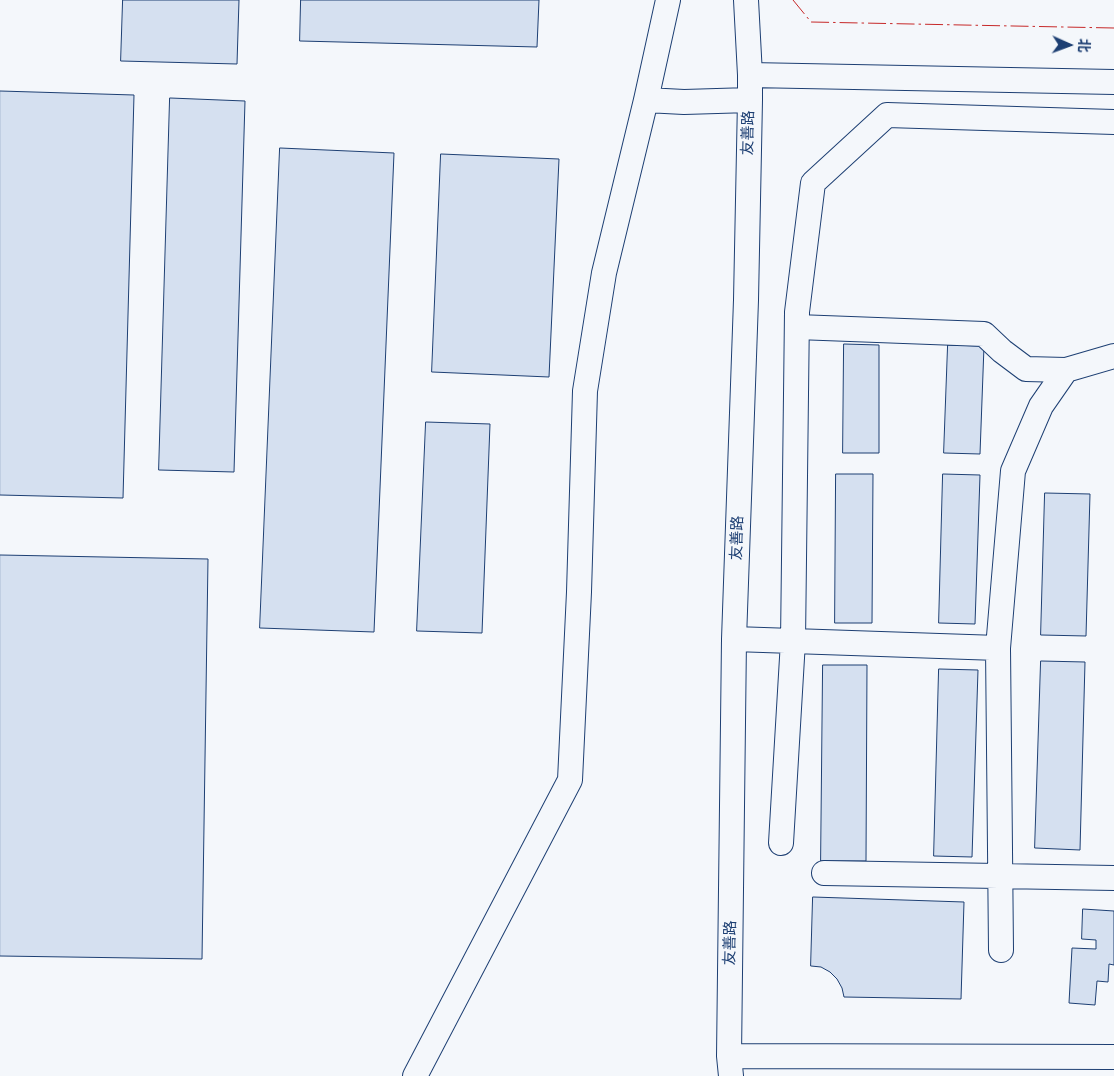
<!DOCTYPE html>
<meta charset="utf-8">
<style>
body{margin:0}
#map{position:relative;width:1114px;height:1076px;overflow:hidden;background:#f4f7fb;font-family:Roboto,"Noto Sans SC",sans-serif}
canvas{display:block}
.north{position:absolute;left:1044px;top:20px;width:50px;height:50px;-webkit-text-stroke:4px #f4f7fb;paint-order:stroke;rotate:92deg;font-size:14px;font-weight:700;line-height:20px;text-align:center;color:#1d3f73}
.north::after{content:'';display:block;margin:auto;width:18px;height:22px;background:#1d3f73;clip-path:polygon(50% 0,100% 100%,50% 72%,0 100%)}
</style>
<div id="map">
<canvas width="1114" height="1076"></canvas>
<div class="north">北</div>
</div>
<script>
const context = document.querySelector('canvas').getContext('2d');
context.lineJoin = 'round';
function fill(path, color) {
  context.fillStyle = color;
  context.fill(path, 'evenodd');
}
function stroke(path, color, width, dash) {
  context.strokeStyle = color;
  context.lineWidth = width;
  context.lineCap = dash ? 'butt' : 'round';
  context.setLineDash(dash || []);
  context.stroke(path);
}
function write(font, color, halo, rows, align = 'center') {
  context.font = font + ' Roboto,"Noto Sans SC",sans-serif';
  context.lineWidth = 4;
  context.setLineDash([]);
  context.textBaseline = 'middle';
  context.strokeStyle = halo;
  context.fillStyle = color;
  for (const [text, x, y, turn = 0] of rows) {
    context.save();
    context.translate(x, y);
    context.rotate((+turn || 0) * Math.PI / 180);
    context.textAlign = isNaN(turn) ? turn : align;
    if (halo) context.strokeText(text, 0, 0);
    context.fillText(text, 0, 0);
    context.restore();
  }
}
const building = new Path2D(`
 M123 0H239L237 64 121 61Z
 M301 0H539L537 47 300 41Z
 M0 91 134 95 123 498 0 495Z
 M170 98 245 101 234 472 159 470Z
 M280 148 394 153 374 632 260 628Z
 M441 154 559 159 549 377 432 372Z
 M844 344 879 345V453H843Z
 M948 345 984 346 980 454 944 453Z
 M426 422 490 424 482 633 417 631Z
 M836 474H873L872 623H835Z
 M943 474 980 475 975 624 939 623Z
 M1045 493 1090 494 1086 636 1041 635Z
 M0 555 208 559 202 959 0 956Z
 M1041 661 1085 662 1080 850 1035 848Z
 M823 665H867L866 861H821Z
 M939 669 978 670 972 857 934 856Z
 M813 897 964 902 961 999 844 997 842 988 837 979 830 972 821 967 811 966Z
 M1083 909 1114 911V965L1109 964 1108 982 1097 981 1095 1005 1069 1003 1072 948 1096 949V940L1082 939Z`);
fill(building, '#d5e0f0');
stroke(building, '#1d3f73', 1);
const minor = new Path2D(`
 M750 75 1114 82
 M646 100 684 102 750 100
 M797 327 984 334 1002 351 1026 369 1066 370
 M734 639 998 648
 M781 843 793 641 797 312 813 183 887 115 1114 122
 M824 873 1114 878
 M1001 950 998 648 1013 471 1041 406 1066 370 1114 356
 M729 1056 1114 1057
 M415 1076 570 780 579 592 585 391 604 273 646 100 668 0
 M731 1076 729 1056 734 639 746 300 750 100V75L746 0`);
stroke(minor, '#1d3f73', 26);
stroke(minor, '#f4f7fb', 24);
stroke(new Path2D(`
 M793 0 811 22 1114 28`), '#c62828', 1, [18, 4, 2.5, 4]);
write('15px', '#1d3f73', '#f4f7fb', [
 ["友善路",749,133,-89],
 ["友善路",738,538,-88],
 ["友善路",731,943,-89]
]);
</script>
